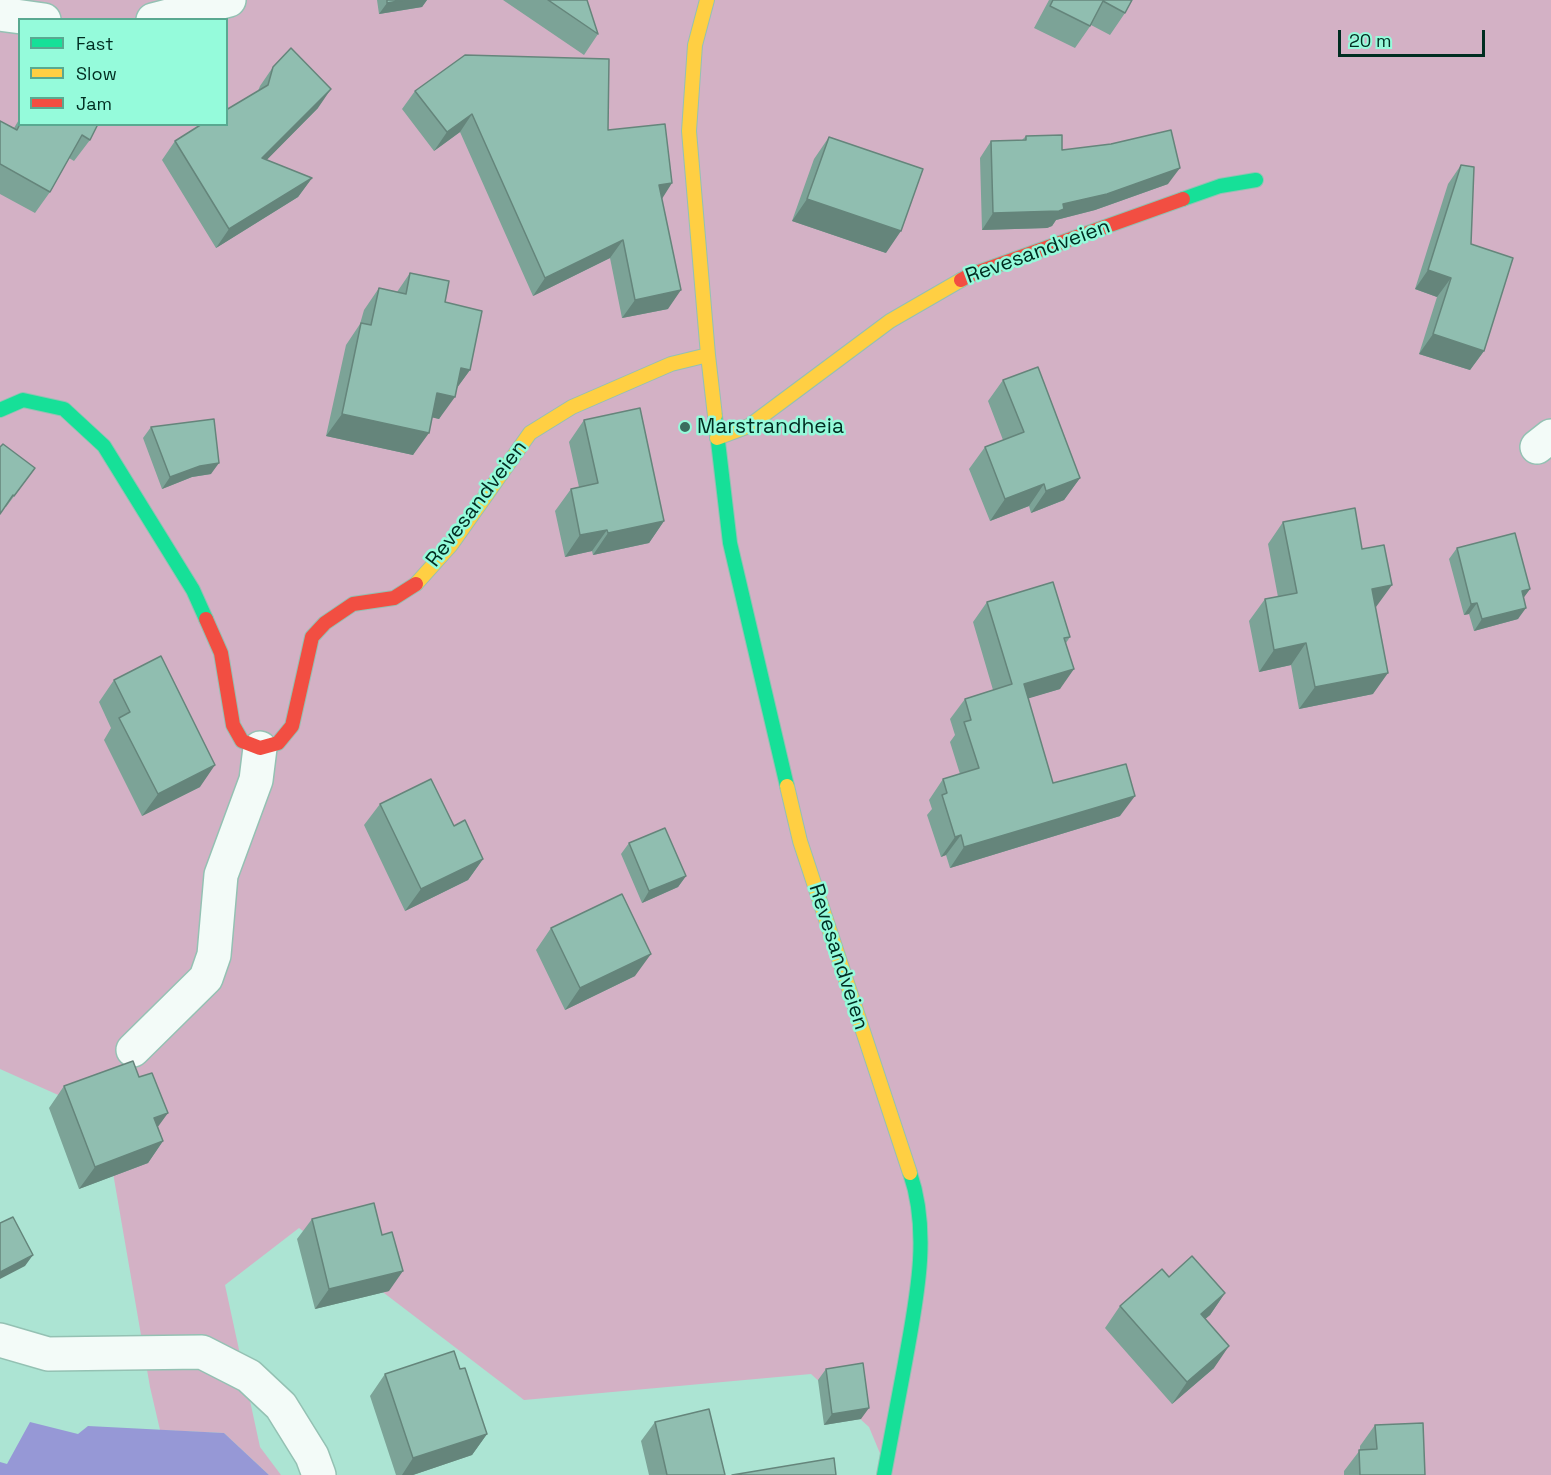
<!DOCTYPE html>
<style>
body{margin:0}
#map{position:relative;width:1551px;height:1475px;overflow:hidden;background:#ace4d3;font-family:"Space Grotesk",sans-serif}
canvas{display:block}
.legend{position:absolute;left:18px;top:18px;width:210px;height:108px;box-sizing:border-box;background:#95fbdb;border:2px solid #59a991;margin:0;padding:8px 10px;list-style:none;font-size:18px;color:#002d21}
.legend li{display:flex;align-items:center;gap:12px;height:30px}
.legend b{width:30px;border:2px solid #59a991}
.scale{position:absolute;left:1338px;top:30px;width:147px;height:27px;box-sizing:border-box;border:3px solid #002d21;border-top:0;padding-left:8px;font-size:18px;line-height:21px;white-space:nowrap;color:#002d21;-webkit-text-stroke:4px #95fbdb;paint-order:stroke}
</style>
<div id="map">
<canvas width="1551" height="1475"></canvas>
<ul class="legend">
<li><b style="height:8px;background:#16e098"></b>Fast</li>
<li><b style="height:8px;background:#ffcf43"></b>Slow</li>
<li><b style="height:8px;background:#f24e42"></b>Jam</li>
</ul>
<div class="scale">20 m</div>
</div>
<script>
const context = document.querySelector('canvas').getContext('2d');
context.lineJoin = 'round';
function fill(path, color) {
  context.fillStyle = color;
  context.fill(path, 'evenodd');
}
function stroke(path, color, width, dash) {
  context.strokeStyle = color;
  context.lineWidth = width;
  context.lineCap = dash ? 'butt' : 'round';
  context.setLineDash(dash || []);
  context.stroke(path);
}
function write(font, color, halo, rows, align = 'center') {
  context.font = font + ' "Space Grotesk",sans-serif';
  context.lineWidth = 5;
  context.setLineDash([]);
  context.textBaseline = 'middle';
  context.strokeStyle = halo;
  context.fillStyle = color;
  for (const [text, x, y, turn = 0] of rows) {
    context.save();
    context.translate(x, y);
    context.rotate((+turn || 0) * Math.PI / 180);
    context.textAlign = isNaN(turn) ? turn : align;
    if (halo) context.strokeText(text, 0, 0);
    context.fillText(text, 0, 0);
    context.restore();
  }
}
fill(new Path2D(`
 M0 0H1551V1475H889L869 1427 811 1374 524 1400 299 1228 225 1285 260 1447 281 1475H269L224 1433 160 1430 150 1387 103 1115 0 1069ZM20 20H226V124H20Z`), '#d3b1c5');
fill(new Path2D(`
 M30 1422 78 1434 88 1426 224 1433 269 1475H0V1462L7 1464Z`), '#9698d6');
const street = new Path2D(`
 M0 14 44 20
 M153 20 229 0
 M1537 447 1551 436
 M133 1050 206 978 214 955 221 875 256 780 260 748
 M0 1340 48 1354 202 1352 249 1376 281 1406 312 1456 319 1475`);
const fast = new Path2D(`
 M1183 199 1220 186 1256 180
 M0 410 23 400 64 409 104 446 193 590 206 619
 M715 416 730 543 787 786
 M884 1475C891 1438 898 1400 905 1363 916 1301 931 1234 910 1173`);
const slow = new Path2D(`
 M707 0 695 45 689 131 708 355 715 416
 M717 438 749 426 890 321 961 280
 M416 584 451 545 530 433 572 407 671 364 708 355
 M787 786 800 841 910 1173`);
const jam = new Path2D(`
 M961 280 970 275 1183 199
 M206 619 221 653 233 725 242 741 260 748 278 743 292 726 312 637 325 623 353 604 394 598 416 584`);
stroke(street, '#94c1b3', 36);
stroke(fast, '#94c1b3', 16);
stroke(slow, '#94c1b3', 16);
stroke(jam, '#94c1b3', 16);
stroke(street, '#f3fbf8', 33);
stroke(fast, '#16e098', 14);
stroke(slow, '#ffcf43', 14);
stroke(jam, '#f24e42', 14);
fill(new Path2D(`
 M377 0H427L422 7 379 14Z
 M503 0H587L598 34 584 55Z
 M1049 0H1132L1125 13 1110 35 1091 25 1075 48 1034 28Z
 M273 67 318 108 266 160 312 178 298 197 216 248 162 160 175 141 258 91 260 86Z
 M415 91 608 130 662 198 668 309 622 318 610 258 533 296 460 132 434 151 402 109Z
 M20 118V124H98L90 140 74 161 69 158 50 192 35 213 0 194V121L14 128Z
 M1026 136 1062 150 1168 184 1095 210 1056 220 1052 226 1047 228 982 230 980 158 991 141 1022 140Z
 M829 137 886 253 792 221 814 159Z
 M1461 165 1484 351 1470 370 1419 354 1437 297 1415 289 1448 184Z
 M410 273 445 302 470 370 456 389 439 419 432 417 413 455 326 436 346 345 360 324 364 310 379 288 397 292Z
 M1003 380 1080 478 1064 500 1031 513 1029 506 990 521 969 469 985 447 1003 440 988 401Z
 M584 420 664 521 649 543 593 555 592 551 565 557 555 511 571 489 579 487 569 442Z
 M151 427 211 474 192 477 162 489 143 438Z
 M0 447 35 468 6 507H5Z
 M1283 522 1362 549 1376 607H1375L1373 694 1299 709 1291 665 1259 672 1249 621 1265 599 1278 597 1268 544Z
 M1457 548 1530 589 1523 598 1518 619 1474 631 1469 614 1464 615 1449 559Z
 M987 602 1070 637 1066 643 1060 689 1028 698 1053 783 1120 816 950 868 946 855 941 857 927 815 932 809 929 800 943 779 960 774 950 742 955 735 950 719 965 699 993 690 973 622Z
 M114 680 200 787 142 816 104 740 111 728 99 702Z
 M380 804 454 826 483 859 468 880 405 911 364 825Z
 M629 843 686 876 678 887 642 903 621 854Z
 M551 928 635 976 565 1010 536 950Z
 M64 1086 158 1127 163 1141 148 1163 79 1189 49 1108Z
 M312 1219 389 1291 315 1309 297 1239Z
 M1169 1277 1225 1293 1210 1315 1205 1319 1214 1368 1172 1404 1105 1328 1120 1306Z
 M460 1369 487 1434 472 1455 413 1475H396L370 1396 385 1374Z
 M826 1369 861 1419 824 1425 818 1380Z
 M655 1422 725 1475H649L641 1441Z
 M1375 1425 1425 1475H1344V1471L1360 1450V1446Z`), '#7ca397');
fill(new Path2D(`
 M404 0H427L422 7 379 14 387 3Z
 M331 89 318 108 249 178 262 158Z
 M472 114 460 132 434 151 447 132Z
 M1180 168 1168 184 1095 210 1056 220 1052 226 1047 228 982 230 993 213 1063 204Z
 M312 178 298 197 216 248 229 229Z
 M672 183 660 202 659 185Z
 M807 199 901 231 886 253 792 221Z
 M623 240 610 258 533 296 545 278Z
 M1428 270 1451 278 1437 297 1415 289Z
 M681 290 668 309 622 318 635 300Z
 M1433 334 1484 351 1470 370 1419 354Z
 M461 368 470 370 454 392Z
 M437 393 455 397 439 419 422 415Z
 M342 414 429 433 413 455 326 436Z
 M219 463 211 474 192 477 162 489 170 477 200 466Z
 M1080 478 1064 500 1031 513 1046 491Z
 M1044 484 1029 506 990 521 1005 499Z
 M664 521 649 543 593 555 608 533Z
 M607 530 592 551 565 557 580 535Z
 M1392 585 1376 607 1357 611 1372 589Z
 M1530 589 1522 600V591Z
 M1477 603 1469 614 1464 615 1471 604Z
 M1526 608 1518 619 1474 631 1482 619Z
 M1306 643 1291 665 1259 672 1274 650Z
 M1074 669 1060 689 1010 704 1024 684Z
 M1388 673 1373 694 1299 709 1315 687Z
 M215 765 200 787 142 816 158 794Z
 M1135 796 1120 816 950 868 964 847Z
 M961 835 946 855 941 857 955 837Z
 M483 859 468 880 405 911 421 889Z
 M686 876 678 887 642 903 649 891Z
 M651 954 635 976 565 1010 580 988Z
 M168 1113 152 1135 154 1118Z
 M163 1141 148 1163 79 1189 95 1167Z
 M33 1255 25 1266 0 1279V1272Z
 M403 1271 389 1291 315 1309 329 1289Z
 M1225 1293 1210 1315 1185 1336 1201 1314Z
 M1229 1346 1214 1368 1172 1404 1187 1382Z
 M869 1408 861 1419 824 1425 832 1414Z
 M487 1434 472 1455 413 1475H402L413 1458Z`), '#65857b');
const building = new Path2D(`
 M387 0H404L387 3Z
 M548 0H587L598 34Z
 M1053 0H1132L1125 13 1103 1 1090 26 1050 6Z
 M291 48 331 89 262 158 312 178 229 229 175 141 202 124H226V110L268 85 273 67Z
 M465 55 609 59 608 130 665 124 672 183 659 185 681 290 635 300 623 240 545 278 472 114 447 132 415 91Z
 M0 121 17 130 20 124H98L90 140 82 135 50 192 0 164Z
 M1171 130 1180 168 1107 194 1063 204 1064 209 1059 211 993 213 991 141 1026 140V136L1062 135V150L1111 144Z
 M829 137 923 169 901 231 807 199Z
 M1461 165 1474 167 1471 244 1513 258 1484 351 1433 334 1451 278 1428 270Z
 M410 273 449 281 445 302 482 311 470 370 461 368 455 397 437 393 429 433 342 414 361 323 371 325 379 288 406 294Z
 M1038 367 1080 478 1046 491 1044 484 1005 499 985 447 1024 432 1003 380Z
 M640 408 664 521 608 533 607 530 580 535 571 489 598 483 584 420Z
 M214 419 219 463 200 466 170 477 151 427Z
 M3 444 35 468 14 496 13 495 0 514V447Z
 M1355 508 1362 549 1384 545 1392 585 1372 589 1388 673 1315 687 1306 643 1274 650 1265 599 1297 593 1283 522Z
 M1515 533 1530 589 1522 591 1526 608 1482 619 1477 603 1471 604 1457 548Z
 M1053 582 1070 637 1064 638 1074 669 1024 684 1053 783 1126 764 1135 796 964 847 961 835 955 837 942 795 947 793 943 779 979 768 964 722 971 720 965 699 1012 684 987 602Z
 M161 656 215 765 158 794 119 718 130 712 114 680Z
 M431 779 454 826 465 820 483 859 421 889 380 804Z
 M665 828 686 876 649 891 629 843Z
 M622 894 651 954 580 988 551 928Z
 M133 1061 139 1077 152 1073 168 1113 154 1118 163 1141 95 1167 64 1086Z
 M374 1203 382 1235 392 1232 403 1271 329 1289 312 1219Z
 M13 1217 33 1255 0 1272V1223Z
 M1192 1256 1225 1293 1201 1314 1229 1346 1187 1382 1120 1306 1162 1269 1169 1277Z
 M454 1351 460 1369 465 1368 487 1434 413 1458 385 1374Z
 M863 1363 869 1408 832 1414 826 1369Z
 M709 1409 725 1475H667L655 1422Z
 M1423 1423 1425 1475H1360L1359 1450 1377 1449 1375 1425Z
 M834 1458 836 1475H732Z`);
fill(building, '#90beb0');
stroke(building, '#65857b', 1.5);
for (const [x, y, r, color] of [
 [685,427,6,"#3c6d5f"]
]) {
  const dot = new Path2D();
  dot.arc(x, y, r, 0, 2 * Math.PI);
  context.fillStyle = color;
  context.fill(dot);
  stroke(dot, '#95fbdb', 2);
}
write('21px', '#002d21', '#95fbdb', [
 ["Revesandveien",1038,252,-20],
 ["Revesandveien",477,504,-53],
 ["Revesandveien",838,957,72]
]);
write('21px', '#002d21', '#95fbdb', [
 ["Marstrandheia",697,427]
], 'left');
</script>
